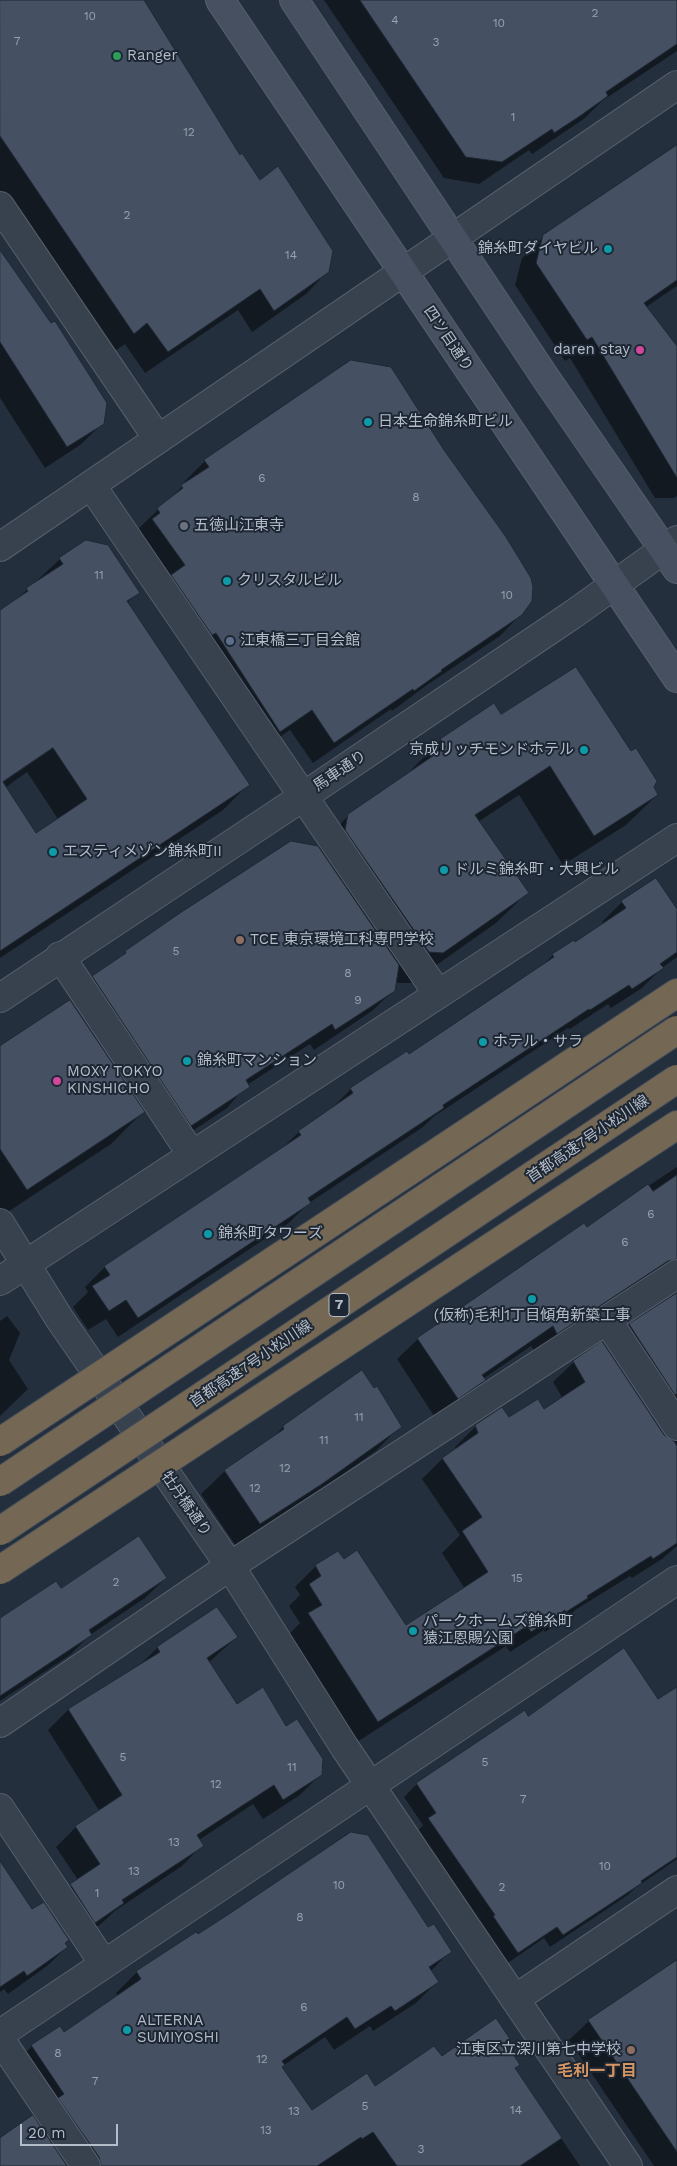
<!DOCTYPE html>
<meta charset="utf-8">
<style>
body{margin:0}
#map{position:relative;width:677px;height:2166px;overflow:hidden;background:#242f3e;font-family:"Work Sans",sans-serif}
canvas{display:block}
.scale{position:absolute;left:20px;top:2124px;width:98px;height:22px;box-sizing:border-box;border:2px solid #b4bcc9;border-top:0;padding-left:6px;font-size:15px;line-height:18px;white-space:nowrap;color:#b4bcc9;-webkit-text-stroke:4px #1d2633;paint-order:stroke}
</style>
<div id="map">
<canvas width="677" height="2166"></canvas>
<div class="scale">20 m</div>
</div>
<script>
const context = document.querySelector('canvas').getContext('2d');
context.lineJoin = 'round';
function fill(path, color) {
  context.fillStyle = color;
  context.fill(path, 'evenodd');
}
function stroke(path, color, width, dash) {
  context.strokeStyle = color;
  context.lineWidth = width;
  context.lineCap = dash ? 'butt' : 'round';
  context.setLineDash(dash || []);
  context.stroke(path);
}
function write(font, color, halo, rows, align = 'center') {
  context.font = font + ' "Work Sans","Noto Sans JP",sans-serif';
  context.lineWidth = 4;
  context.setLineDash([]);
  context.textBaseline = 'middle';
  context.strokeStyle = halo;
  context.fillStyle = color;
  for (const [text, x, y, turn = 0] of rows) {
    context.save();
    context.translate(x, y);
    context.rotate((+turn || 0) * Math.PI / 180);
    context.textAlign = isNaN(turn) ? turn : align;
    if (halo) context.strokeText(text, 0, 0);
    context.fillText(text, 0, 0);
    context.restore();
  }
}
fill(new Path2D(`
 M0 0H142L240 156 328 271 306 294 252 332 238 310 145 373 125 344 111 354 0 190Z
 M324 0H677V51L602 101 585 118 532 154 529 150 479 184 444 178Z
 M677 146V286L646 307 677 348V496L674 498H655L570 358 565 361 515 285 522 258 544 236Z
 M0 253 103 423 80 445 45 468 0 398Z
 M205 461 521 614 500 636 427 685 392 711 391 709 313 763 290 730 258 752 137 530 185 484 184 482Z
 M60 559 138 592 127 603 248 785 223 810 0 958V611L15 601ZM27 772 58 819 36 834 5 788Z
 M501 716 653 787 657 795 626 825 563 865 519 795 478 822 527 893 496 923 411 983H398L395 979 394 990 372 1011 314 1050 310 1044 247 1085 227 1108 170 1146 72 998 93 977 118 961 126 952 318 847 349 815 412 772 411 770 441 740Z
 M622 902 677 912V957L662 968 642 988 611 1008 608 1004 570 1029 568 1028 433 1117 423 1127 309 1203 290 1222 118 1337 106 1319 88 1330 73 1307 88 1292 85 1287 105 1267 278 1152 299 1132 331 1109 351 1089 408 1055 540 968 553 955 575 944 604 925 602 922Z
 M0 1048 143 1112 111 1144 0 1217Z
 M677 1167V1546L662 1559 632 1578 630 1576 575 1610 566 1619 545 1632 544 1630 510 1652 506 1646 357 1742 288 1635 300 1623 289 1606 300 1595 295 1587 316 1566 338 1552 343 1561 406 1627 465 1589 442 1553 460 1535 422 1479 442 1459 456 1449 455 1447 476 1426 544 1411 563 1399 553 1382 574 1362 673 1443 609 1346 629 1325 672 1298V1294L669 1286 536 1353 531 1346 483 1379 463 1401 436 1419 397 1359 418 1339Z
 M7 1316 20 1333 9 1360 28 1389 0 1416V1321Z
 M362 1372 400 1426 377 1450 297 1507 236 1546 201 1494 225 1471 273 1438 283 1427Z
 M166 1578 145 1598 90 1635 70 1655 0 1701V1620L60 1590Z
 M217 1608 237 1637 208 1663 236 1705 286 1727 321 1774 300 1795 263 1819 253 1804 199 1840 202 1845 182 1866 116 1910 102 1923 75 1942 50 1905 78 1880 56 1847 76 1827 100 1812 48 1730 68 1710 139 1666 157 1648Z
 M677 1688V1859L635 1888 628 1895 550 1947 544 1938 505 1965 417 1832 423 1825 404 1797 417 1784 528 1717 658 1701Z
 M0 1861 32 1911 67 1947 47 1966 8 1994 4 1989 0 1992Z
 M428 1929 450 1951 431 1971 438 1981 416 2003 373 2031 370 2026 334 2050 325 2037 281 2067 311 2112 375 2088 441 2058 504 2043 518 2065 514 2069 580 2166H70L11 2067 32 2046 64 2033 118 1996 116 1993 137 1972 197 1936Z
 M677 1977V2166H654L569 2040 589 2021Z`), '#0007');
const building = new Path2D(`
 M0 0H144L240 155 242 153 260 180 278 166 333 251 329 272 274 311 260 289 168 352 147 323 134 334 0 136Z
 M360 0H677V44L606 92 608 96 580 116 554 133 552 129 502 162 466 157Z
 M677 145V280L644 303 677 346V478L592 337 587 340 536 263 543 235Z
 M0 250 51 323 55 321 107 403 104 424 67 447 0 342Z
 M351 360 391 367 444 450 506 537 531 578 533 587 532 601 522 615 441 670 442 671 414 691 413 689 334 743 312 710 280 732 216 633 212 635 171 575 185 565 152 519 160 513 157 508 183 488 181 485 209 467 204 460Z
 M86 540 108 545 140 593 127 601 250 785 0 951V610L28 591 26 588 63 564 59 558ZM53 748 87 799 36 833 3 782Z
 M576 667 631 751 636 748 657 781 654 787 658 795 594 836 550 766 475 815 529 893 443 953 429 952 345 830 348 814 446 747 440 739 494 703 501 714Z
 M291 841 318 846 399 965 395 991 335 1030 332 1024 246 1080 250 1087 191 1126 92 976 126 953 125 951 180 913Z
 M656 878 677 909V952L660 964 664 968 632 989 629 985 590 1010 589 1009 443 1105 444 1108 308 1198 311 1203 138 1318 126 1300 109 1311 92 1286 110 1275 104 1266 301 1135 298 1131 353 1093 350 1088 407 1051 409 1054 554 957 552 954 574 940 575 942 626 908 621 901Z
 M70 1000 145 1112 27 1190 0 1149V1046Z
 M677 1175V1259L668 1261 557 1334 553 1326 482 1375 486 1380 458 1399 417 1338 584 1223 587 1227 648 1184 653 1191Z
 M677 1293V1394L675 1395 629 1324Z
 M602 1341 664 1435 674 1441 677 1446V1543L653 1559 651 1556 587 1596 588 1598 566 1612 565 1610 531 1632 527 1626 378 1722 308 1613 322 1605 309 1584 321 1576 315 1565 338 1551 344 1559 357 1550 406 1625 488 1572 462 1531 482 1517 442 1458 478 1433 475 1425 502 1407 509 1417 538 1399 544 1409 585 1382 573 1361Z
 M362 1370 374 1388 377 1386 402 1427 322 1484 260 1524 224 1470 284 1429 283 1426Z
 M139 1536 167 1578 89 1630 92 1635 0 1696V1618L56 1581 61 1588Z
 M217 1607 238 1637 207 1658 237 1704 263 1687 286 1726 297 1719 323 1759 322 1775 283 1800 274 1785 197 1835 204 1846 122 1900 124 1903 95 1923 70 1884 100 1864 75 1826 122 1795 68 1709 160 1652 157 1647Z
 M624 1648 658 1699 677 1687V1857L641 1881 642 1883 563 1935 557 1927 518 1953 493 1916 495 1915 428 1818 436 1813 416 1783 525 1710 528 1716Z
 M351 1832 368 1835 428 1927 434 1924 452 1952 429 1967 439 1982 395 2011 391 2006 355 2029 347 2017 282 2061 285 2065 282 2067 312 2110 367 2073 375 2086 434 2046 442 2056 496 2018 510 2039 505 2042 520 2065 515 2068 562 2138 520 2166H397L373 2132 362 2139 361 2137 317 2166H101L99 2157 58 2098 64 2094 31 2045 60 2026 64 2032 141 1979 136 1971 196 1932 198 1934 229 1914Z
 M0 1861 32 1909 44 1902 69 1940 65 1943 68 1947 27 1976 24 1971 0 1987Z
 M677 1960V2152L588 2020Z
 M33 2115 67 2166H0V2138Z`);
fill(building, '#455162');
stroke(building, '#1f2835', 1);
const minor = new Path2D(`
 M0 206 158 439
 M91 485 438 994
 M60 956 192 1155
 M607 1320 677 1426
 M0 1723 230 1566 677 1274
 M0 1808 104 1964
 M515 1999 677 1890
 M0 2039 86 2166`);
const tertiary = new Path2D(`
 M0 547 677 85
 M0 998 286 808 572 615 677 540
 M0 1223 59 1318 230 1566 345 1748 628 2166
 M0 1281 677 838
 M0 2034 677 1580`);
const secondary = new Path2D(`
 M220 0 677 678
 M294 0 547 380 677 569`);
const motorway = new Path2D(`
 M474 1128 677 993
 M593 1180 677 1125`);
stroke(minor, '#565f6c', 30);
stroke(tertiary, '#565f6c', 30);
stroke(secondary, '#565f6c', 30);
stroke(motorway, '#434c59', 30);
stroke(minor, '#38414e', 28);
stroke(tertiary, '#38414e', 28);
stroke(secondary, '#465061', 28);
stroke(motorway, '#746855', 28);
const motorwayBridge = new Path2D(`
 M0 1442 474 1128
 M0 1482 677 1030
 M0 1531 677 1079
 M0 1570 593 1180`);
stroke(motorwayBridge, '#434c59', 30, []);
stroke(motorwayBridge, '#746855', 28);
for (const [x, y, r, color] of [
 [117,56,5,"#2e9e5b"],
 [608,249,5,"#0f9aa8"],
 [640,350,5,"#d1479c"],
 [368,422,5,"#0f9aa8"],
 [184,526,5,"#6b7280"],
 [227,581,5,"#0f9aa8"],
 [230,641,5,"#5c6f8a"],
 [584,750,5,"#0f9aa8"],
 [53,852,5,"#0f9aa8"],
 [444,870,5,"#0f9aa8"],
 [240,940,5,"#8d6e63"],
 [483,1042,5,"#0f9aa8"],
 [187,1061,5,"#0f9aa8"],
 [57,1081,5,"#d1479c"],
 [208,1234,5,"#0f9aa8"],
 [532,1299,5,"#0f9aa8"],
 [413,1631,5,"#0f9aa8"],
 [127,2030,5,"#0f9aa8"],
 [631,2050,5,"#8d6e63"]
]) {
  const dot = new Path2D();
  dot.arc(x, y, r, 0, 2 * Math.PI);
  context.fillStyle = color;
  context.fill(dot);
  stroke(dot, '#1d2633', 2);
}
write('12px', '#98a1af', null, [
 ["2",595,13],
 ["10",90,16],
 ["4",395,20],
 ["10",499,23],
 ["7",17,41],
 ["3",436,42],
 ["1",513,117],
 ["12",189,132],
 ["2",127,215],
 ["14",291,255],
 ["6",262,478],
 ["8",416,497],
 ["11",99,575],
 ["10",507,595],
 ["5",176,951],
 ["8",348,973],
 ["9",358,1000],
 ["6",651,1214],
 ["6",625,1242],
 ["11",359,1417],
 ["11",324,1440],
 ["12",285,1468],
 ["12",255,1488],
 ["15",517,1578],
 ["2",116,1582],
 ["5",123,1757],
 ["5",485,1762],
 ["11",292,1767],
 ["12",216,1784],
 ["7",523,1799],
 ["13",174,1842],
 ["10",605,1866],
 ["13",134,1871],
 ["10",339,1885],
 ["2",502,1887],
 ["1",97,1893],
 ["8",300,1917],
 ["6",304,2007],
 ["8",58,2053],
 ["12",262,2059],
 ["7",95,2081],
 ["5",365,2106],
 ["14",516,2110],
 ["13",294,2111],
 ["13",266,2130],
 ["3",421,2149]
]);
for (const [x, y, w] of [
 [339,1305,20]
]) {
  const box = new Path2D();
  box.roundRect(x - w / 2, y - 11.5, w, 23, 4);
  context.fillStyle = '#1d2633';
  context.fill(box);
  stroke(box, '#b4bcc9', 1);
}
write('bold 14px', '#b4bcc9', null, [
 ["7",339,1305]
]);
write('15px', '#b4bcc9', '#1d2633', [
 ["Ranger",127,56],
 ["錦糸町ダイヤビル",598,249,"right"],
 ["daren stay",630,350,"right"],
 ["日本生命錦糸町ビル",378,422],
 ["五徳山江東寺",194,526],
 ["クリスタルビル",237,581],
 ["江東橋三丁目会館",240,641],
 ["京成リッチモンドホテル",574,750,"right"],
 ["エスティメゾン錦糸町II",63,852],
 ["ドルミ錦糸町・大興ビル",454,870],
 ["TCE 東京環境工科専門学校",250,940],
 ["ホテル・サラ",493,1042],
 ["錦糸町マンション",197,1061],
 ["MOXY TOKYO",67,1072],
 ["KINSHICHO",67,1089],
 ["錦糸町タワーズ",218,1234],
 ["(仮称)毛利1丁目傾角新築工事",532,1316,"center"],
 ["パークホームズ錦糸町",423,1622],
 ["猿江恩賜公園",423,1639],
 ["ALTERNA",137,2021],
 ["SUMIYOSHI",137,2038],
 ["江東区立深川第七中学校",621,2050,"right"]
], 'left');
write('15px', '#b4bcc9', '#1d2633', [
 ["四ツ目通り",448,339,56],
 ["馬車通り",340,771,-34],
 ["首都高速7号小松川線",588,1139,-34],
 ["首都高速7号小松川線",251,1364,-34],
 ["牡丹橋通り",186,1504,55]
]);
write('bold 16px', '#d59563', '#1d2633', [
 ["毛利一丁目",597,2071]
]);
</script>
